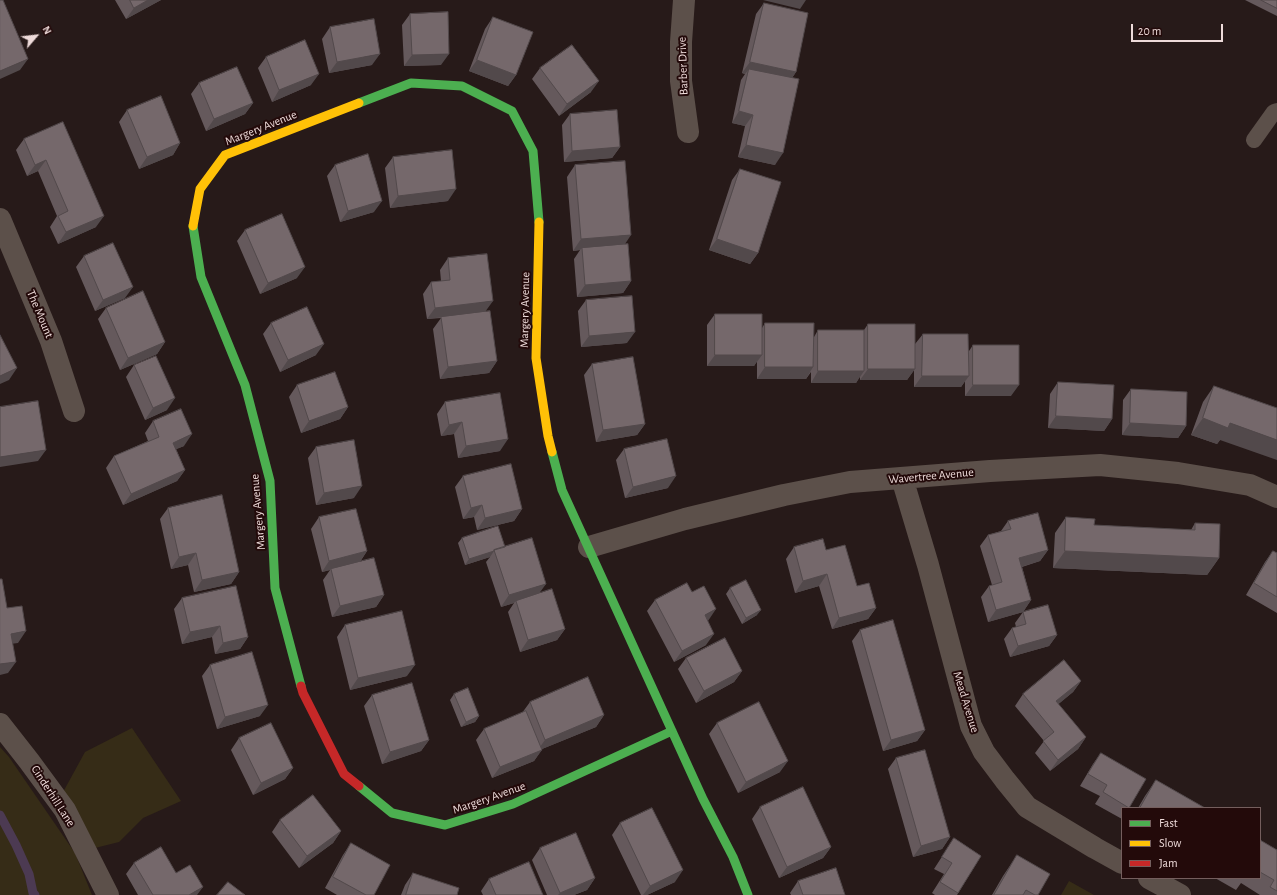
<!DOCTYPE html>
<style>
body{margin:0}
#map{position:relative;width:1277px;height:895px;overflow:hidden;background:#271a19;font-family:"Alegreya Sans",sans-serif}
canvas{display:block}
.legend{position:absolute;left:1121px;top:807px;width:140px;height:72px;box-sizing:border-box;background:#230a0a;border:1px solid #745e5d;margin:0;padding:5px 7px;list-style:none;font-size:12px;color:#eedbda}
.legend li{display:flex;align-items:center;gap:8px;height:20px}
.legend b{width:20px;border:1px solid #745e5d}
.north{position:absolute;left:16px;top:16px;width:40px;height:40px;-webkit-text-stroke:3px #230a0a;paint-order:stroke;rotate:62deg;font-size:11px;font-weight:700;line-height:16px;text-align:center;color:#eedbda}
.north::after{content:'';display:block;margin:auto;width:14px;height:18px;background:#eedbda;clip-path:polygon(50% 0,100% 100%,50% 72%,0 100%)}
.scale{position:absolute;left:1131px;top:24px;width:92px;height:18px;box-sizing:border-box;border:2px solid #eedbda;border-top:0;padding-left:5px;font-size:12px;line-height:14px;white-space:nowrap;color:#eedbda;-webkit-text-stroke:3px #230a0a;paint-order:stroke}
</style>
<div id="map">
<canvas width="1277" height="895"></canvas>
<ul class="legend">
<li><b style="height:5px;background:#4caf50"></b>Fast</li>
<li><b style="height:5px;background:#ffc107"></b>Slow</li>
<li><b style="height:5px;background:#c62828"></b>Jam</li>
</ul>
<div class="north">N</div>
<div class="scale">20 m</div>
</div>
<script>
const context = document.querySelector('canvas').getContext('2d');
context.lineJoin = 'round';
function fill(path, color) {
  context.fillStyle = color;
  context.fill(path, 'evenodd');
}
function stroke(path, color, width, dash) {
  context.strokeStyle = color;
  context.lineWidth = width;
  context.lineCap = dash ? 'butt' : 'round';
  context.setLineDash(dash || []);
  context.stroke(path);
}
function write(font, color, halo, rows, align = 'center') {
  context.font = font + ' "Alegreya Sans",sans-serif';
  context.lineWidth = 4;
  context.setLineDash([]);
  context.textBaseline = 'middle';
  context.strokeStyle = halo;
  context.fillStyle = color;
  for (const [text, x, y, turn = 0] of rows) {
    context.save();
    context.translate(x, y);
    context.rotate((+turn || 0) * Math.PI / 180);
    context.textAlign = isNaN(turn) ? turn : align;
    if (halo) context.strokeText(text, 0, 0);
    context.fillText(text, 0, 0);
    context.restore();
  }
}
fill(new Path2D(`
 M132 728 181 801 143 818 119 842 95 848 62 794 85 752Z
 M0 747 9 757 75 853 92 895H0Z
 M1069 881 1094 895H1061Z`), '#362c17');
stroke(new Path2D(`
 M0 815 16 845 29 874 33 893 35 895`), '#4c3a52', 9);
stroke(new Path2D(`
 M1254 140 1274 112 1277 111`), '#5c504a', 16);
stroke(new Path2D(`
 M684 0 681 42V81L688 132
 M0 219 51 341 74 411
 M902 478 928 565 971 726 984 752 1005 780 1027 807 1095 848 1122 863
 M589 547 685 519 784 495 850 482 990 471 1100 465 1178 473 1250 485 1277 497
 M0 724 29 761 65 810 108 895
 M1149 878 1180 895`), '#5c504a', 22);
stroke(new Path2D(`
 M359 103 411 83 462 86 512 111 533 151 539 222
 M193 226 201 277 245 385 270 481 275 588 301 686
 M552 452 562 490 703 799 733 857 748 895
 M359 786 392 813 445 825 513 804 672 731`), '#4caf50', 9);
stroke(new Path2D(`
 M539 222 536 358 548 436 552 452
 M193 226 200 189 225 155 359 103`), '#ffc107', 9);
stroke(new Path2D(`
 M301 686 303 693 344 774 359 786`), '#c62828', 9);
fill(new Path2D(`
 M115 0H161L126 19Z
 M1245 0H1277V16Z
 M764 3 796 72 792 78 775 165 738 157 745 126 732 123 741 80 745 74 742 73 756 14Z
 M410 14 441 65 404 66 402 25Z
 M493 17 516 75 508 86 469 71 485 29Z
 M330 27 372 65 329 73 322 39Z
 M266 57 311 85 272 102 258 68Z
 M540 68 591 92 559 116 532 79Z
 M199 83 253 103 245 114 206 131 191 94Z
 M127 110 180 143 173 155 139 169 119 122Z
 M570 114 620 147 612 158 564 162 562 125Z
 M63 122 96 227 58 244 50 227 57 216 38 171 27 176 16 150 24 139Z
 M393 157 448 201 390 208 385 168Z
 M335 165 374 212 340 222 327 176Z
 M575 165 624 244 631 281 623 293 577 297 574 259 580 250 573 251 567 177Z
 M740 169 758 253 750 264 709 250 732 180Z
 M245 230 297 278 260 294 237 241Z
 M84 256 125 298 95 311 76 267Z
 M448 258 486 312 497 361 489 373 440 379 433 329 441 318 427 319 423 294 431 282 441 281 440 270Z
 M586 300 627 343 581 347 578 311Z
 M106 308 165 342 157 354 120 370 98 319Z
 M715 314 762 328 765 323 814 337 818 330H864L868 324 915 344 923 334 969 351 973 345 1011 396H965V381L961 387H914V370L907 380H860V376L856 383H811V372L806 379H757V361L754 366H707V325Z
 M271 323 316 355 280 372 263 334Z
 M592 364 645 424 637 435 596 442 584 375Z
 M134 365 167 410 145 420 126 377Z
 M1058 382 1112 419 1104 431 1048 428 1050 394Z
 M297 385 348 407 340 419 301 433 289 397Z
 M1214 386 1220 440 1217 444 1191 435 1203 402Z
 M1131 389 1186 426 1178 438 1122 435 1123 400Z
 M445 402 500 451 458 458 454 434 441 436 437 414Z
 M153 421 184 446 176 449 185 470 177 481 123 505 106 468 114 456 148 441 145 433Z
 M316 447 354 498 316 505 308 458Z
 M624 449 668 488 625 498 616 460Z
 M463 476 522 509 514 521 477 530 474 517 463 519 455 487Z
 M168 508 239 572 231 584 194 592 188 565 171 569 160 519Z
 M319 517 367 551 360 562 384 595 376 607 332 617 323 580 330 570 322 572 311 529Z
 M1066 517 1094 525 1191 530 1195 523 1219 558 1207 575 1053 568 1055 533Z
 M1008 521 1048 550 1040 561 1022 567 1031 600 1023 612 988 622 981 597 989 586 992 585 980 546 988 535 1001 531Z
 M462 538 505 547 540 593 565 629 557 640 520 652 508 612 514 603 501 607 486 562 490 557 465 565 458 543Z
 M794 547 826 550 857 586 876 608 868 619 832 629 819 586 795 593 786 559Z
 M1273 551 1277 553V613L1246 595 1265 562Z
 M730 588 757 615 742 624 726 594Z
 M182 598 248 637 240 649 215 654 212 637 182 644 174 609Z
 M655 600 708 621 706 645 674 662 647 611Z
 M1023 612 1057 635 1049 646 1010 657 1004 639 1012 628 1016 627 1015 623Z
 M345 625 407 676 350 690 337 637Z
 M860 630 925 730 917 741 883 751 852 641Z
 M686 658 742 671 734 682 696 703 678 669Z
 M210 665 260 716 217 729 202 676Z
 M1081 681 1073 692 1058 704 1086 737 1078 749 1050 771 1035 753 1044 741 1015 706 1023 694Z
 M454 694 479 716 475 722 461 727 450 700Z
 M372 695 429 740 421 751 382 764 364 706Z
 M530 702 604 715 596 727 542 749 534 761 492 778 476 740 484 729 522 713Z
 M717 723 780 772 738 793 709 734Z
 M239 738 293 768 285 779 253 795 231 750Z
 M1101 753 1129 808H1122V819L1095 804 1100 796 1080 786 1093 764Z
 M896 758 950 837 942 849 913 857 888 769Z
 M1156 780 1205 808H1138L1145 796Z
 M760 807 831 847 823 858 779 878 752 819Z
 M280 820 341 831 333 843 299 868 272 832Z
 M620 823 675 882 647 895H641L612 835Z
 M954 838 981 856 957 895H935L932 893 944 874 934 869Z
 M1260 840 1277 850V895H1260L1241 883 1236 890 1215 878H1260Z
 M351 843 374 895H337L325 888 343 855Z
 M540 848 595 878 587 890 574 895H547L532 860Z
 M1017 855 1038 895H992L1003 876Z
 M134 863 176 873 197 895H138L126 874Z
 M413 873 457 895H401L405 885Z
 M489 879 543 895H483L481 891Z
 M798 881 845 895H791L790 893Z`), '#65595c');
fill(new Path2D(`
 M148 0H161L126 19 134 8Z
 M763 0H806L800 9Z
 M380 54 372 65 329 73 337 62Z
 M449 54 441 65 404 66 412 55Z
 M28 59 20 70 0 79V71Z
 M477 60 516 75 508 86 469 71Z
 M750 62 796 72 788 84 749 69 745 74 742 73Z
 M319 74 311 85 272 102 279 90Z
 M599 81 591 92 559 116 567 104Z
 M253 103 245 114 206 131 214 119Z
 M739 111 753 115 745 126 732 123Z
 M180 143 173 155 139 169 147 157Z
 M746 145 783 153 775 165 738 157Z
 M620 147 612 158 564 162 572 151Z
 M46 160 38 171 27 176 35 165Z
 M456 189 448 201 390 208 398 196Z
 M382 201 374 212 340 222 348 211Z
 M104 216 96 227 58 244 66 232Z
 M631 235 623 247 582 248 580 250 573 251 581 239Z
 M717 239 758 253 750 264 709 250Z
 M305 267 297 278 260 294 268 283Z
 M631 281 623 293 577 297 585 285Z
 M133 287 125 298 95 311 103 300Z
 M493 301 485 312 427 319 435 308Z
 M635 332 627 343 581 347 589 336Z
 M165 342 157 354 120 370 128 358Z
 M324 344 316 355 280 372 288 360Z
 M715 355H762L754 366H707Z
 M497 361 489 373 440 379 448 367Z
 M765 367H813L806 379H757Z
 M17 368 9 380 0 384V376Z
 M868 369H915L907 380H860Z
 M818 371H864L856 383H811Z
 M922 376H969L961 387H914Z
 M973 385H1019L1011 396H965Z
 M175 398 167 410 145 420 153 408Z
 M348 407 340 419 301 433 309 421Z
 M1056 416 1112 419 1104 431 1048 428Z
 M1203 418 1230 423 1277 440V460L1220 440 1217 444 1191 435Z
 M462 422 454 434 441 436 449 425Z
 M1130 423 1186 426 1178 438 1122 435Z
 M645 424 637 435 596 442 603 430Z
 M192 434 184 446 165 454 173 443Z
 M508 439 500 451 458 458 466 446Z
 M46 450 38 461 0 467V457Z
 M185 470 177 481 123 505 131 494Z
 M676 476 668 488 625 498 633 487Z
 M362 486 354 498 316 505 324 493Z
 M482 505 474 517 463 519 471 508Z
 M522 509 514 521 477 530 485 518Z
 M1048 550 1040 561 1011 570 1019 558Z
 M367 551 359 563 331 569 330 570 322 572 329 561Z
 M494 551 490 557 465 565 469 559Z
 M1065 551 1219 558 1207 575 1053 568Z
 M196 553 188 565 171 569 179 557Z
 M239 572 231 584 194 592 202 580Z
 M827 574 819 586 795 593 803 581Z
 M546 584 538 595 516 601 514 603 501 607 509 595Z
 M384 595 376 607 332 617 340 606Z
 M1031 600 1023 612 988 622 996 610Z
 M876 608 868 619 832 629 839 618Z
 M716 609 708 621 697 627 705 615Z
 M761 610 757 615 742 624 746 618Z
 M220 626 212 637 182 644 190 632Z
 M565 629 557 640 520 652 528 640Z
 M26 631 18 643 3 645 11 634Z
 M714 634 706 645 674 662 682 651Z
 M1057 635 1049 646 1010 657 1018 646Z
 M248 637 240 649 215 654 223 643Z
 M16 662 8 673 0 675V664Z
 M415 665 407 676 350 690 358 678Z
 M742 671 734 682 696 703 704 691Z
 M1081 681 1073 692 1048 713 1056 701Z
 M268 705 260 716 217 729 225 717Z
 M604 715 596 727 537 751 545 740Z
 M479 716 475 722 461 727 466 722Z
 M925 730 917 741 883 751 891 740Z
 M1086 737 1078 749 1050 771 1058 760Z
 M429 740 421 751 382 764 390 752Z
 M542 750 534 761 492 778 500 767Z
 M788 761 780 772 738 793 746 782Z
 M293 768 285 779 253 795 261 783Z
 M341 831 333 843 299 868 307 856Z
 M950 837 942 849 913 857 921 846Z
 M831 847 823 858 779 878 787 867Z
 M683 870 675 882 647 895H643L650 886Z
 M595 878 587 890 574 895H558L560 893Z
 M203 887 197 895H189Z`), '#52494b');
const building = new Path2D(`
 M0 0H3L28 59 0 71Z
 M130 0H148L134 8Z
 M1261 0H1277V8Z
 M764 3 808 13 796 72 750 62Z
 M448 12 449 54 412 55 410 14Z
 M493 17 533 32 516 75 477 60Z
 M374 19 380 54 337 62 330 27Z
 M305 40 319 74 279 90 266 57Z
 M572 45 599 81 567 104 540 68Z
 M237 67 253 103 214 119 199 83Z
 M749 69 799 79 783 153 746 145 753 115 739 111Z
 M161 96 180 143 147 157 127 110Z
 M617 110 620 147 572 151 570 114Z
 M63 122 104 216 66 232 58 216 68 211 46 160 35 165 24 139Z
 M452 150 456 189 398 196 393 157Z
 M368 154 382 201 348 211 335 165Z
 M625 161 631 235 581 239 575 165Z
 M740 169 781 182 758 253 717 239Z
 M282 214 305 267 268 283 245 230Z
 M113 243 133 287 103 300 84 256Z
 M628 244 631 281 585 285 582 248Z
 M487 254 493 301 435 308 431 282 450 280 448 258Z
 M143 291 165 342 128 358 106 308Z
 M632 296 635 332 589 336 586 300Z
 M307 307 324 344 288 360 271 323Z
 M490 311 497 361 448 367 441 317Z
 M715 314H762V355H715Z
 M765 323H814L813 367H765Z
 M868 324H915V369H868Z
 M818 330H864V371H818Z
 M923 334H968L969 376H922Z
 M0 335 17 368 0 376Z
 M973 345H1019V385H973Z
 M156 356 175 398 153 408 134 365Z
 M633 357 645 424 603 430 592 364Z
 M335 372 348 407 309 421 297 385Z
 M1058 382 1114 385 1112 419 1056 416Z
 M1214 386 1277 408V440L1230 423 1228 428 1203 418Z
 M1131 389 1187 392 1186 426 1130 423Z
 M500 393 508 439 466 446 462 422 449 425 445 402Z
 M38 401 46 450 0 457V407Z
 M181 409 192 434 173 443 185 470 131 494 114 456 159 437 153 421Z
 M667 439 676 476 633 487 624 449Z
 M354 440 362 486 324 493 316 447Z
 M511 464 522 509 485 518 482 505 471 508 463 476Z
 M222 495 239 572 202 580 196 553 179 557 168 508Z
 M356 509 367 551 329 561 319 517Z
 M1038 513 1048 550 1019 558 1031 600 996 610 989 586 1002 582 988 535 1011 529 1008 521Z
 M1066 517 1095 519 1094 525 1195 530V523L1220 524 1219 558 1065 551Z
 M498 526 505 547 494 550V551L469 559 462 538Z
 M532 538 546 584 509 595 494 550Z
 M823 539 826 550 845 545 857 586 869 583 876 608 839 618 827 574 803 581 794 547Z
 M1273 551 1277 553V597L1254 583Z
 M374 558 384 595 340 606 331 569Z
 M0 579H2L7 608 22 606 26 631 11 634 16 662 0 664Z
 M746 580 761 610 746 618 730 588Z
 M687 583 692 592 704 586 716 609 705 615 714 634 682 651 655 600Z
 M236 586 248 637 223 643 220 626 190 632 182 598Z
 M552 589 565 629 528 640 516 601Z
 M1048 605 1057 635 1018 646 1012 628 1026 624 1023 612Z
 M402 611 415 665 358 678 345 625Z
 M893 620 925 730 891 740 860 630Z
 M725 638 742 671 704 691 686 658Z
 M252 652 268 705 225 717 210 665Z
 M1064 660 1081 681 1056 701 1086 737 1058 760 1043 741 1054 732 1023 694Z
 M588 677 604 715 545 740 530 702Z
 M412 683 429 740 390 752 372 695Z
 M468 688 479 716 466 722 454 694Z
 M759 702 788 761 746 782 717 723Z
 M526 711 542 750 500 767 484 729Z
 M271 723 293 768 261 783 239 738Z
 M925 750 950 837 921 846 896 758Z
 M1101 753 1146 779 1129 808 1103 792 1107 785 1088 774Z
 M1156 780 1205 808H1140Z
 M803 787 831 847 787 867 760 807Z
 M313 795 341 831 307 856 280 820Z
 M652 808 683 870 650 886 620 823Z
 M576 833 595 878 560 893 540 848Z
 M954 838 981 856 958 893 940 882 952 863 942 857Z
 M1260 840 1277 850V891L1270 887 1274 880 1260 872Z
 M351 843 390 865 374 895H366L333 877Z
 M161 847 176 873 190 865 203 887 189 895H153L134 863Z
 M1017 855 1050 874 1038 895H1035L1026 890 1023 895H994Z
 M529 862 543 895H496L489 879Z
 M836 868 845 895H803L798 881Z
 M413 873 459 888 457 895H406Z
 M228 882 245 895H217Z`);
fill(building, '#75686b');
stroke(building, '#52494b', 1);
write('12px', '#eedbda', '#230a0a', [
 ["Barber Drive",683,66,-92],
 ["Margery Avenue",261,128,-22],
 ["Margery Avenue",525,310,-89],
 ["The Mount",40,314,67],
 ["Wavertree Avenue",931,476,-5],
 ["Margery Avenue",258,512,-95],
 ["Mead Avenue",966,702,73],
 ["Cinderhill Lane",53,796,57],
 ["Margery Avenue",489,798,-19]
]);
</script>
